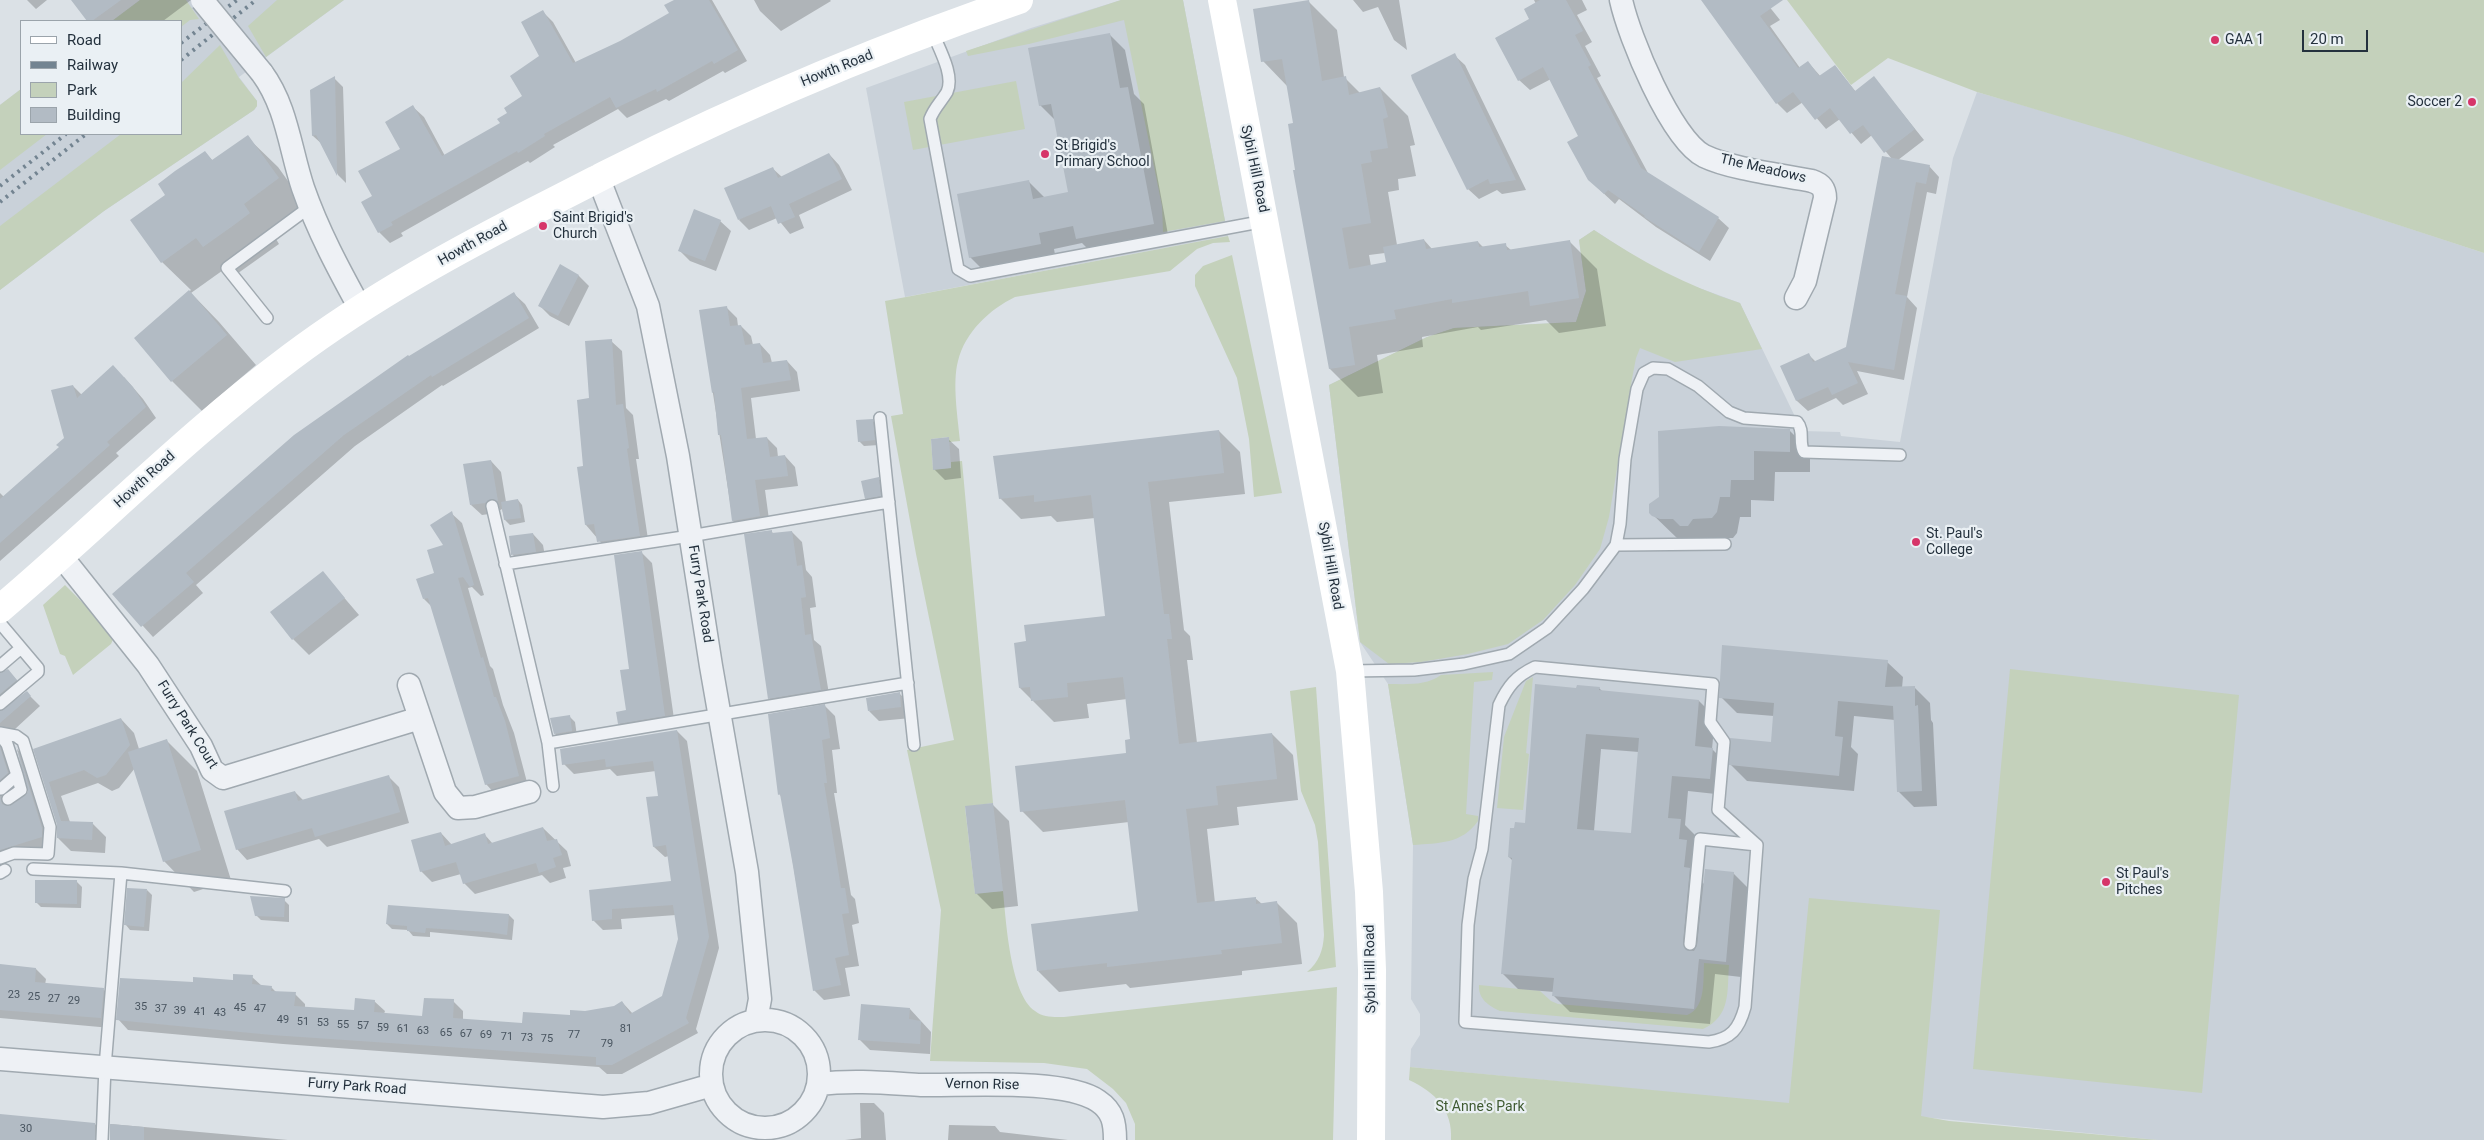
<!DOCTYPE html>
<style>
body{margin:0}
#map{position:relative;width:2484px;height:1140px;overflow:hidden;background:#dbe1e6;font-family:Roboto,sans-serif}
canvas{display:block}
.legend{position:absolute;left:20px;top:20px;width:162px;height:115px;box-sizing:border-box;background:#eaf0f4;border:1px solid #9ba4ab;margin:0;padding:6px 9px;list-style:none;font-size:15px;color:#24313d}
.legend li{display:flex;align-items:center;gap:10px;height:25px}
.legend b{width:25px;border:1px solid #9ba4ab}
.scale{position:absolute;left:2302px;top:30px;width:66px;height:22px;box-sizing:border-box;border:2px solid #24313d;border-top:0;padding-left:6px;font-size:15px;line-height:18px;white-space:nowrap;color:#24313d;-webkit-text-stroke:4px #eaf0f4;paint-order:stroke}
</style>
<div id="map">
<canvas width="2484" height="1140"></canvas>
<ul class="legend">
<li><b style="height:6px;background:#fff"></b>Road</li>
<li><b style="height:6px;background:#738491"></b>Railway</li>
<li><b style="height:14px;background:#c4d1bb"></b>Park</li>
<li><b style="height:14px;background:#b2bbc4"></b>Building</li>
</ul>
<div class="scale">20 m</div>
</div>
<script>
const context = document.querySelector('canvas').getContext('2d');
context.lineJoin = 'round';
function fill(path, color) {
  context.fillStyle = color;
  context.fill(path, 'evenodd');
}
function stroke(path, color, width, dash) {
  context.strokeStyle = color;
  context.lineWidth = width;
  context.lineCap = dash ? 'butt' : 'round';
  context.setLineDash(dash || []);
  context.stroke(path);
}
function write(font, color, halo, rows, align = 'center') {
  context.font = font + ' Roboto,sans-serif';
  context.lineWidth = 4.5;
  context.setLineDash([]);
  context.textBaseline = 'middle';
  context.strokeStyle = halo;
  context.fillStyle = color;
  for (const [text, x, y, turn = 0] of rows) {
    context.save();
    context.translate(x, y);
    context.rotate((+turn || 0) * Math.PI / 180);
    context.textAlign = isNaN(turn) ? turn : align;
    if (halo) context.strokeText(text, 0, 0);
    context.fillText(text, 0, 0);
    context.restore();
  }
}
fill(new Path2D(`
 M140 0H344L239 77 257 101V106L254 110 104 211 0 290V105L21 89V134H181V21H112Z
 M1121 0H1183L1228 236 905 297 866 88 1031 28Z
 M1977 92 2122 134 2484 253V1140H2158L1410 1067 1411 1049 1420 1035V1014L1411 999 1413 845 1388 684 1360 642 1329 385 1427 337 1454 328 1576 322 1586 291 1579 240 1594 230 1648 265 1683 282 1740 303 1802 431 1840 432 1841 436 1900 442 1953 158Z`), '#c9d1d9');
fill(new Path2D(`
 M140 0H186L199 19 190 20 181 27V21H112Z
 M277 0H344L266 57 248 26Z
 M1121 0H1183L1225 221 1163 232 1162 206 1124 20 1029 44 968 56 966 51Z
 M1787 0H2484V253L2122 135 1977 92 1888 58 1851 85Z
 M220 45 239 78 257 101V106L254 110 104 211 0 290V226L121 134H181V83Z
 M1016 81 1025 129 913 150 904 102Z
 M21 89V134H47L0 170V105Z
 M1594 230C1640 261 1687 286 1740 303L1762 349 1675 362 1640 348 1636 358 1632 379 1609 517 1600 549 1575 585 1543 620 1508 644 1468 654 1421 662 1389 664 1360 642 1329 385 1427 337 1454 328 1576 322 1586 291 1579 240Z
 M1228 236 1230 242 1213 243 1197 249 1170 271 1015 297C990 309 965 332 958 361 952 383 958 419 960 441L949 442V437L931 439 933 469 951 468V462L962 461 993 803 965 807 975 893 1003 891C1006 920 1010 994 1035 1011 1043 1018 1055 1017 1064 1017L1337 987 1333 1140H1135V1124L1126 1103 1113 1089 1087 1069 1044 1063 930 1061 941 910 907 750 954 740 916 554 891 416 903 414 885 301Z
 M1232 255 1282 493 1254 497 1249 439 1237 378 1195 286V275L1203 266Z
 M65 585 115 635 111 644 73 675 65 656 60 654 43 605Z
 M2010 669 2239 695 2202 1093 1973 1069Z
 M1493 672 1492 680 1474 682 1466 814 1478 816V821C1462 844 1439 843 1413 845L1388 684C1406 684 1426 686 1441 675Z
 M1533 677 1526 753 1529 754 1523 810 1497 808 1504 737 1526 681Z
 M1316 687 1336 967 1307 972C1319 962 1323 951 1324 935L1318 842 1315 825 1301 791 1290 691Z
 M1809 898 1940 910 1921 1116 1949 1121 2158 1140H1451C1453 1110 1435 1092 1409 1080L1410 1067 1789 1103Z
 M1704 963 1729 965C1727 992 1731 1016 1703 1029L1500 1011C1489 1006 1478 999 1479 985L1540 991 1551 1001 1558 1004 1687 1015C1706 1008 1703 980 1704 963Z`), '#c4d1bb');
fill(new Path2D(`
 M27 0H47L36 9Z
 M75 0H191L163 21H88L73 1Z
 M676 0H712L747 61 725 73 723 71 669 101 666 99 627 118 618 109 553 145 555 147 530 163 528 161 401 233 403 236 390 243 379 232 363 203 373 197 402 149 413 107 424 117 445 156 502 124 524 97 541 56 542 11 553 22 576 63 621 42 670 14Z
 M754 0H830L831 1 781 31 760 11Z
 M1353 0H1399L1407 50 1394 40 1378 7 1363 12Z
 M1534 0H1582L1587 10 1577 15 1592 42 1585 46 1601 76 1597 78 1648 173 1718 218 1729 228 1710 261 1656 227 1619 199 1615 204 1600 190 1580 136 1551 79 1530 90 1519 80 1536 4Z
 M1703 0H1764L1780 20 1770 26 1800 68 1808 62 1821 77 1835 66 1856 92 1874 78 1924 140 1898 160 1929 166 1939 177 1936 194 1927 192 1907 297 1917 308 1904 380 1857 371 1868 394 1843 405 1836 398 1808 411 1797 401 1782 367 1809 355 1816 362 1847 348 1892 159 1872 135 1861 144 1840 119 1826 129 1803 102 1787 113 1777 103Z
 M1309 2 1337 30 1344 77 1360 93 1380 88 1408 116 1415 145 1410 146 1416 176 1398 179 1399 190 1388 192 1397 245 1424 240 1432 249 1478 242 1484 248 1505 245 1511 250 1569 241 1597 269 1606 326 1559 333 1546 320 1481 330 1478 327 1422 337 1423 347 1377 355 1383 393 1358 397 1330 369 1295 171H1297L1295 124 1288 87 1263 61ZM1385 253 1387 263 1371 266 1369 255Z
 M1109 34 1125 50 1134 94 1144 104 1169 240 1093 254 1082 243 1054 249 1056 260 986 273 970 257 1029 182 1045 198 1070 193 1056 121 1040 105Z
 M1454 55 1465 65 1526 190 1502 194 1497 190 1479 199 1468 189Z
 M334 78 343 87 346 183 338 175 323 145 313 136 311 91Z
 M247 137 278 167 308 209 273 234 279 244 234 276 226 268 191 293 219 322 256 365 202 411 172 381 136 338 191 290 162 262 132 220 167 195 205 152 213 161Z
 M829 154 839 165 852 190 799 215 804 228 790 234 777 218 749 230 739 220 772 168 782 177Z
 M720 221 731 231 716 271 690 261 679 250Z
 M560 266 579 276 589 286 569 326 550 316 539 305Z
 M514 294 525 304 539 328 443 386 442 385 355 446 196 585 203 593 153 637 114 594 409 358Z
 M726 307 737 318 738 326H741L751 336 753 345 760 344 770 355 772 363 787 361 797 372 800 391 751 398 756 439 767 438 777 448 778 457 785 456 795 467 798 486 765 490 770 527 744 531 733 521 700 311Z
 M611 341 622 351 626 408 633 415 639 459H636L649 546 609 552 586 525 590 399Z
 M124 377 143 399 156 418 116 453 119 456 0 561V493L4 497 61 447 65 439 73 386 82 395Z
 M872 420 877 425 879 445 864 446 859 441Z
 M1789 430 1810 451V472H1775L1774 501 1751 500V517H1740L1737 533 1733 538 1678 539 1650 512V504Z
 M1219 431 1240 452 1245 494 1169 502 1184 630 1190 636 1193 660H1187L1197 743 1272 734 1293 755 1298 800 1237 807 1239 825 1207 829 1215 903 1255 898 1262 904 1276 902 1297 923 1302 964 1242 971V975L1130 988 1126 984 1059 992 1038 971 1139 912 1129 822 1043 832 1022 811 1128 754 1132 740 1127 699 1087 704 1089 718 1054 722 1020 688 1015 644 1027 643 1107 617 1095 518 1057 522 1051 516 1021 519 1000 498Z
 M948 439 959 449 961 478 945 480 934 469Z
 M491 461 501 472 506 502 518 500 522 505 525 522 510 525 505 520 502 509 496 513 482 515 471 505Z
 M878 478 883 483 885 500 871 503 866 498Z
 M451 513 462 523 484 595 481 596 472 587 468 588 490 666 493 669 503 705 514 733 528 786 496 795 486 784 432 607 424 599 436 574Z
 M771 531 774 534 792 532 802 542 806 570 812 577 816 607 810 608 814 640 821 646 830 700 780 709 769 698Z
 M533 534 543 545 546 562 523 565 513 555 510 537Z
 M641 552 652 563 675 726 629 734 619 723 628 711Z
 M323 573 359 615 309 655 293 639Z
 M0 661 7 668 2 673 8 671 26 690 4 708 27 693 40 706 2 741V747L9 758 17 783 5 793 3 800 10 807 29 794 17 749 24 756 51 847 0 858Z
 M1887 662 1903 677 1902 688 1914 687 1930 703 1931 720 1933 723 1937 806 1914 807 1898 791 1895 720 1854 716 1851 747 1858 754 1854 791 1747 781 1731 765 1772 743 1774 716 1737 713 1721 697Z
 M1599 688 1603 692 1699 701 1715 717 1712 749 1728 765 1725 795 1688 791 1685 825 1696 836 1700 880 1704 884 1733 873 1749 889 1741 977 1715 974 1710 1024 1570 1012 1554 996V992L1518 989 1502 973 1513 861 1509 857 1526 824 1578 690ZM1601 749 1639 752 1632 834 1594 831Z
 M899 693 910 704 911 718 879 721 869 711Z
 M825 706 835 716 840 749 832 750 837 793H834L851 895 855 899 859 923 852 925 859 966 845 968 850 996 824 1000 814 990 782 797 779 794Z
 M570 717 575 722 577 736 560 739 555 734Z
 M121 719 134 733 139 749 167 741 197 771 231 880 194 892 164 861 135 768 119 788 112 791 98 783 61 796 70 822 93 824 106 837 105 853 71 851 58 838V825L35 749Z
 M677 731 687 741 719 948 696 1029 698 1033 622 1074H607L599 1067 283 1044 128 1030 118 1019 194 984 234 982 252 977 262 986 271 987 276 992 295 994 305 1004V1008L355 1012 374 1001 385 1011 384 1014 423 1017 453 1001 463 1011V1020L523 1024 614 1007 622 1002 633 1014 663 997 679 940 676 915 621 919 622 929 603 930 593 920 591 891 673 882 669 856 665 857 654 847 660 797 656 771 617 776 610 769 574 774 564 764Z
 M388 776 399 787 409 823 327 847 319 839 247 860 237 849 295 792 304 801Z
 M993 805 1009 821 1018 906 992 909 976 893Z
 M543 828 567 851 571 866 563 868 566 878 550 883 542 875 475 894 464 883 461 874 432 882 421 871 441 833 452 845 485 835 493 844Z
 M77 882 82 887 81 908 41 907 36 902Z
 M147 890 152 895 149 931 130 930 126 925Z
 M284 900 289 905V922L261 920 256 915Z
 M509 915 514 920 512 940 430 932V937L413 936 408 930 392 929 387 924Z
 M0 965 36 969 46 979 45 985 103 989 114 1000 111 1028 0 1018Z
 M910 1009 931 1032 930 1054 870 1050 859 1039Z
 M860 1103H874L884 1113 886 1140H845L861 1138Z
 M0 1116 95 1124 105 1134V1140H0Z
 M111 1124 288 1140H110Z
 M949 1125 995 1126 1000 1132 1068 1140H948Z`), '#0003');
fill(new Path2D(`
 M71 0H121L92 21H87Z
 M674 0H709L738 50 714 64 712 61 657 92 656 89 616 108 610 97 544 134 545 136 518 153 517 151 391 222 393 225 378 233 361 202 372 196 358 171 400 149 385 122 413 105 442 156 500 123 497 119 507 113 504 108 522 96 510 76 539 56 521 22 543 10 573 63 620 41 669 13 664 5Z
 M1309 0 1322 81 1346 76 1349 95 1380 87 1388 117 1383 119 1388 148 1370 151 1372 162 1361 164 1371 223 1342 228 1349 269 1386 262 1383 247 1424 239 1426 249 1478 241 1479 247 1506 243 1507 250 1570 240 1579 298 1530 306 1528 291 1452 303V299L1394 310 1396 319 1349 327 1355 365 1329 369 1293 170H1295L1288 124 1293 123 1282 59 1261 62 1253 9Z
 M1540 0H1566L1583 31 1575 35 1591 65 1588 67 1641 168 1719 217 1699 252 1644 217 1645 216 1608 190 1604 194 1588 180 1567 142 1578 136 1543 67 1518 81 1495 38 1529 19 1524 9Z
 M1701 0H1783L1760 16 1798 68 1808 61 1819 76 1835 65 1855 91 1874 76 1915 129 1884 153 1863 125 1850 134 1830 108 1815 120 1793 92 1776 104Z
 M1110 33 1120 88 1128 87 1154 224 1076 239 1073 226 1039 233 1041 244 969 258 957 194 1029 180 1033 199 1068 192 1051 104 1039 106 1028 48Z
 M1455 53 1485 116 1516 180 1490 184 1488 179 1467 190 1412 79 1411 75Z
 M335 76 337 176 316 135 312 136 310 90Z
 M248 135 279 178 244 204 250 213 234 225 203 247 196 238 161 263 130 220 165 195 158 184 175 171 205 151 212 160Z
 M829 153 842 179 789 204 795 217 778 224 771 206 738 220 724 188 773 167 778 178Z
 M1882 156 1930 165 1926 184 1916 182 1895 294 1907 296 1894 370 1848 362 1858 383 1832 395 1828 387 1796 401 1780 366 1809 353 1813 362 1846 347Z
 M694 209 721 220 705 261 678 251Z
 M560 264 579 275 558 316 538 306Z
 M189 290 227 335 171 382 134 338Z
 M514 292 529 318 432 377 431 375 344 435 186 573 194 582 141 627 112 594 294 435 408 355 409 356Z
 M727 306 730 326 741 325 745 345 760 343 763 363 787 360 791 380 741 388 747 439 767 437 770 457 785 455 788 476 755 480 760 516 732 521 721 435H718L714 392 712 393 699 310Z
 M612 339 616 405 623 404 629 448 627 449 640 536 597 542 594 524 585 525 577 467 583 466 577 400 589 398 585 341Z
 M113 365 133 387 146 407 107 442 110 445 0 543V499L59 447 56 445 64 438 51 390 73 385 77 398Z
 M873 419 875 440 858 442 856 420Z
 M1719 426 1790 429V452L1754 451V480H1731L1730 497H1720L1717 512 1712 518 1693 519 1688 526H1680L1673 519H1660L1652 516 1649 513V504L1659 497 1658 431Z
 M1219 430 1224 473 1148 482 1164 614H1169L1172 639H1167L1179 744 1272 733 1277 779 1216 786 1218 805 1186 809 1197 903 1256 897V904L1277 901 1282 943 1221 950 1222 954 1107 967V963L1037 971 1031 924 1138 911 1125 800 1020 812 1015 766 1126 753 1125 740 1130 739 1123 677 1067 683 1068 697 1031 701 1030 687 1019 688 1014 643 1026 641 1024 625 1105 616 1091 495 1034 502V495L999 499 993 456Z
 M949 437 951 468 933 470 931 439Z
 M491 460 498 501 491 499 485 503 470 505 463 464Z
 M879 477 881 496 865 499 861 481Z
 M518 499 521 518 504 520 501 502Z
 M452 511 474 585 470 587 463 577 458 578 481 658 483 657 494 697H496L505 721 519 776 485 785 428 598 423 599 416 579 434 573 427 550 443 545 430 525Z
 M772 530V533L792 531 797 566 802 565 806 597 801 598 805 635 811 634 821 690 768 699 744 534Z
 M533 533 536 552 511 555 509 536Z
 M642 551 665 716 618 724 616 712 626 710 620 670 629 669 614 555Z
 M323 571 345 598 292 640 270 612Z
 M1722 645 1888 660 1885 687 1915 686V706L1918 705 1922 791 1897 792 1893 706 1838 701 1835 736 1843 737 1839 776 1729 765 1730 738 1771 742 1774 703 1719 698Z
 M8 669 17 680 0 694V673Z
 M1535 684 1576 688 1577 685 1600 687 1599 690 1699 700 1695 746 1713 748 1710 779 1672 776 1668 818 1681 819 1679 839 1687 840 1684 867 1690 868 1683 943 1686 950 1694 951 1697 945 1705 869 1734 872 1726 962 1699 959 1694 1009 1552 996 1554 978 1501 974 1512 858 1508 857 1510 828H1514L1515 822 1525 823ZM1586 734 1639 738 1631 833 1577 829Z
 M27 691 31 696 0 723V711Z
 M900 692 901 707 868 711 866 698Z
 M825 704 830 738 822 740 827 783H824L841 888H845L849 913 842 914 849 955 835 958 841 985 813 991 793 866 780 794 778 795 768 714Z
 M570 715 572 731 554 734 550 718Z
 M121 718 130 745 106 775 97 778 84 770 49 782 61 821 93 822 92 840 57 838V825L33 749Z
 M677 730 709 937 686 1018 689 1023 612 1065H596V1057L272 1035 116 1020 120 978 193 982V977L233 980V974L253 975 252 984 272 986 271 991 296 992 294 1006 354 1010 355 998 375 1000 374 1012 422 1016 424 998 454 999 453 1018 522 1023 523 1012 570 1015V1010L585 1011 614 1006 622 1001 630 1014 662 996 678 939 673 905 612 909V919L592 921 589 890 671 881 666 845 653 847 646 797 658 796 653 761 606 767 605 759 562 765 560 749Z
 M167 739 201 850 163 862 128 752Z
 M16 745 42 828V837L0 850V796L2 804 9 806 28 792Z
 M0 747 8 773 0 780Z
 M389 775 400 812 315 837 312 828 236 850 224 811 295 791 298 801Z
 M993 803 1003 891 975 894 965 806Z
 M543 827 547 841 557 839 562 855 553 858 556 867 539 873 536 863 463 884 456 862 420 872 411 840 441 832 445 846 485 833 488 844Z
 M35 880H77V904L35 903Z
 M127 888 147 889 144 927 124 925Z
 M250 896 285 898 284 917 255 916Z
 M388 905 509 914 507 935 489 932 426 928 425 933 407 931V926L386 924Z
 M0 964 36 968 35 982 104 988 101 1018 0 1010Z
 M861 1004 910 1008 909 1019 921 1021 920 1044 858 1040Z
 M0 1114 95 1123V1140H0Z
 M110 1124 144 1127V1140H110Z`), '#b2bbc4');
const lane = new Path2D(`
 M932 31C938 47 955 75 947 92 941 102 934 108 930 119L958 269 970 276 1265 221
 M267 318 227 268 311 206
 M880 418 914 745
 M492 506 548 743 553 786
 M1616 545 1725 544
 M505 564 690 536 889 502
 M0 623 38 668V672L0 704
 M0 666 21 648
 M1535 667 1713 684 1710 722 1724 742 1718 810 1757 845 1745 1007C1739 1029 1731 1039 1709 1042L1465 1022 1468 925 1474 879 1482 849 1499 705C1508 686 1516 676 1535 667Z
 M1350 671 1414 670 1464 664 1509 654 1547 628 1583 589 1616 545 1620 524 1625 459 1637 389 1644 373 1653 368 1668 369 1698 386 1729 412 1744 418 1797 422C1805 431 1798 442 1804 452L1900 455
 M0 733 16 736 23 741 50 827 48 854 14 853 0 858
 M0 735 7 744 17 775 1 789
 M548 743 908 683
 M8 799 21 790 17 775
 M33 869 121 873 285 891
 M0 873 5 870
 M1690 944 1700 839 1757 845
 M102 1140 105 1067 121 873`);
const street = new Path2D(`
 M1621 0C1629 37 1671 139 1704 156 1731 169 1782 175 1812 181 1821 184 1825 188 1825 198L1805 281 1796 298
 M262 73C287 107 290 149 303 188 318 231 339 270 361 310
 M598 177 648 306 678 456 711 666 747 872 760 999 756 1020
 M62 557 148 665 201 746 212 770 223 778 420 718
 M409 685 445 792 458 808 475 807 529 792
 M711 1074a54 54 0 1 1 108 0a54 54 0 1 1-108 0Z
 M0 1059 603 1107 649 1103 712 1085
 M818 1084C854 1080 886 1083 921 1085 963 1086 1064 1078 1098 1101 1113 1111 1115 1123 1115 1140`);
stroke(lane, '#a0a9b0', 14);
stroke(street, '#a0a9b0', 25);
stroke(lane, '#eef1f5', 11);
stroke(street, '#eef1f5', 22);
stroke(new Path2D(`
 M1222 0 1350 671 1369 892 1372 970 1371 1140
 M0 609C98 526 188 434 291 357 371 297 461 248 550 203 701 124 857 55 1019 0`), '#fff', 28);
stroke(new Path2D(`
 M181 43 237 0
 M181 60 256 0
 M0 186 66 134
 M0 202 86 134`), '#738491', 4, [2.5, 5]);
const streetBridge = new Path2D(`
 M202 0 262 73`);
stroke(streetBridge, '#a0a9b0', 25, []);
stroke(streetBridge, '#eef1f5', 22);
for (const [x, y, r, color] of [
 [2215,40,5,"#d63569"],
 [2472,102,5,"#d63569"],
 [1045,154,5,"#d63569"],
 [543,226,5,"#d63569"],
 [1916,542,5,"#d63569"],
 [2106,882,5,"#d63569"]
]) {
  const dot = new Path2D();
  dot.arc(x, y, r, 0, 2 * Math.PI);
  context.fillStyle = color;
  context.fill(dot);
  stroke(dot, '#eaf0f4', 2);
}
write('11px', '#48545f', null, [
 ["23",14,995],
 ["25",34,997],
 ["27",54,999],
 ["29",74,1001],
 ["35",141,1007],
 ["45",240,1008],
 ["37",161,1009],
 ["47",260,1009],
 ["39",180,1011],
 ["41",200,1012],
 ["43",220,1013],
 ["49",283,1020],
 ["51",303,1022],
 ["53",323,1023],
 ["55",343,1025],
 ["57",363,1026],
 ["59",383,1028],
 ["61",403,1029],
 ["81",626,1029],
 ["63",423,1031],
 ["65",446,1033],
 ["67",466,1034],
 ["69",486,1035],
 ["77",574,1035],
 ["71",507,1037],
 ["73",527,1038],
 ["75",547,1039],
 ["79",607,1044],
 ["30",26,1129]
]);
write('14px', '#24313d', '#eaf0f4', [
 ["GAA 1",2225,40],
 ["Soccer 2",2462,102,"right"],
 ["St Brigid's",1055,146],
 ["Primary School",1055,162],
 ["Saint Brigid's",553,218],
 ["Church",553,234],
 ["St. Paul's",1926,534],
 ["College",1926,550],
 ["St Paul's",2116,874],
 ["Pitches",2116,890]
], 'left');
write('14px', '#24313d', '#eaf0f4', [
 ["Howth Road",837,69,-22],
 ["Sybil Hill Road",1254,169,78],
 ["The Meadows",1763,169,13],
 ["Howth Road",473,244,-29],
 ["Howth Road",145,480,-42],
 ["Sybil Hill Road",1330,566,80],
 ["Furry Park Road",700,594,81],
 ["Furry Park Court",187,725,58],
 ["Sybil Hill Road",1371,969,-91],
 ["Vernon Rise",982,1085,1],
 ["Furry Park Road",357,1087,4]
]);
write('14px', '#3f5a31', '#eaf0f4', [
 ["St Anne's Park",1480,1107]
]);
</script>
